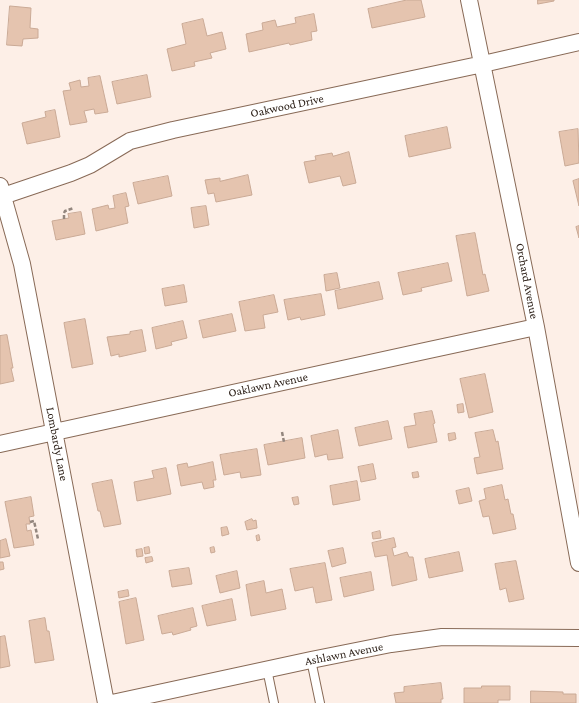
<!DOCTYPE html>
<style>
body{margin:0}
canvas{display:block;background:#fdefe7}
</style>
<canvas width="579" height="703"></canvas>
<script>
const context = document.querySelector('canvas').getContext('2d');
context.lineJoin = 'round';
function fill(path, color) {
  context.fillStyle = color;
  context.fill(path, 'evenodd');
}
function stroke(path, color, width, dash) {
  context.strokeStyle = color;
  context.lineWidth = width;
  context.lineCap = dash ? 'butt' : 'round';
  context.setLineDash(dash || []);
  context.stroke(path);
}
function write(font, color, halo, rows, align = 'center') {
  context.font = font + ' "Crimson Pro",serif';
  context.lineWidth = 4;
  context.setLineDash([]);
  context.textBaseline = 'middle';
  context.strokeStyle = halo;
  context.fillStyle = color;
  for (const [text, x, y, turn = 0] of rows) {
    context.save();
    context.translate(x, y);
    context.rotate((+turn || 0) * Math.PI / 180);
    context.textAlign = isNaN(turn) ? turn : align;
    if (halo) context.strokeText(text, 0, 0);
    context.fillText(text, 0, 0);
    context.restore();
  }
}
const building = new Path2D(`
 M407 0H421L425 17 372 28 368 9Z
 M538 0H554V1L538 4Z
 M10 6 31 8 30 28 38 29V38L23 39 22 46 7 45Z
 M314 14 317 31 311 32 312 40 290 45 289 43 249 52 246 34 263 30 262 23 275 20 277 27 296 23 295 18Z
 M203 19 207 36 222 32 226 49 210 53 212 58 194 62 195 66 172 71 167 49 186 44 182 24Z
 M147 75 151 97 117 104 112 82Z
 M100 76 108 112 95 114 94 109 84 111 87 122 70 125 63 91 71 90 69 83 80 80 81 87 89 86 88 78Z
 M55 110 60 137 27 144 22 123 46 117 45 112Z
 M447 127 451 148 409 157 405 136Z
 M578 129 579 163 565 166 559 132Z
 M349 152 356 183 343 186 340 176 309 183 304 162 316 160 315 156 332 153 333 156Z
 M248 175 252 195 216 202 214 193 208 194 205 180 220 178V181Z
 M168 176 172 196 138 204 133 183Z
 M579 179V206L573 181Z
 M126 193 129 206 125 207 128 223 96 231 92 209 108 205 109 209 115 208 113 196Z
 M206 206 209 225 194 228 191 208Z
 M81 212 85 234 56 240 52 221 69 218 68 214Z
 M579 226V238L576 227Z
 M475 233 483 275 485 274 489 291 467 296 456 236Z
 M448 263 452 281 421 288 422 291 403 295 398 273Z
 M337 273 340 288 326 291 324 275Z
 M379 282 383 299 338 309 335 291Z
 M184 285 187 302 165 306 162 289Z
 M321 294 325 315 301 320 300 317 288 320 284 300Z
 M274 295 278 312 263 315 265 328 245 331 239 302Z
 M232 314 236 331 203 338 199 321Z
 M85 319 93 364 72 368 64 323Z
 M183 321 187 338 171 342 172 345 156 349 152 328Z
 M142 330 146 351 119 357V354L111 356 107 337 130 334V332Z
 M7 335 13 368H11L14 381 0 384V336Z
 M485 374 493 412 469 418 460 379Z
 M463 404 464 412 458 413 457 405Z
 M432 411 435 423 433 424 437 442 408 448 404 427 416 425 414 414Z
 M388 421 392 439 359 446 355 428Z
 M338 430 343 458 328 460 327 454 315 457 311 436Z
 M493 430 496 442 498 441 503 469 477 474 474 458 480 457 475 433Z
 M455 433 456 439 449 441 448 434Z
 M302 438 305 458 268 465 264 445Z
 M257 449 261 475 241 478 240 472 224 475 220 455Z
 M213 462 216 480H213L214 487 204 489 202 482 181 486 177 465 187 463 188 467Z
 M373 464 376 479 361 482 358 467Z
 M166 468 171 494 137 501 134 482 154 478 152 471Z
 M418 472 419 477 413 478 412 473Z
 M112 480 121 524 104 527 100 511H98L92 484Z
 M357 481 360 500 333 505 330 486Z
 M502 485 505 500 508 499 511 514H513L516 529 493 534 489 516 483 517 479 501 486 499 484 489Z
 M469 488 472 501 459 504 456 491Z
 M31 497 34 516 29 517 30 524H26L27 531 31 530 34 545 14 548 5 502Z
 M298 497 299 504 294 505 292 498Z
 M252 519 253 521 256 520 257 528 247 530 245 522Z
 M227 527 229 534 222 536 221 528Z
 M380 531 381 538 373 539 372 533Z
 M259 535 260 540 257 541 256 536Z
 M394 538 396 547 392 548 394 556 407 552 409 557H413L417 580 392 586 387 555 375 557 372 543Z
 M6 539 10 556 0 558V541Z
 M149 547 150 553 145 554 144 548Z
 M214 547 215 552 211 553 210 548Z
 M343 548 346 563 332 567 328 551Z
 M142 549 143 556 137 557 136 550Z
 M459 552 463 571 429 578 425 559Z
 M152 557 153 561 146 563 145 558Z
 M516 561 524 599 509 602 506 588 500 590 495 564Z
 M0 562H3L4 569 0 570Z
 M325 563 332 600 316 603 313 587 295 591 290 569Z
 M189 568 192 584 172 587 169 571Z
 M237 571 240 588 220 593 216 576Z
 M371 572 374 590 344 597 340 578Z
 M264 581 266 593 282 589 286 609 251 616 246 585Z
 M128 590 129 596 119 598 118 592Z
 M136 598 144 640 126 644 119 602Z
 M232 599 236 620 207 626 202 606Z
 M193 608 197 626 190 628 191 630 173 635 172 632 162 634 158 616Z
 M45 618 47 631H49L54 660 35 663 29 621Z
 M5 636 10 666 0 668V637Z
 M441 683 443 699H441V703H396L394 693 404 692V687Z
 M482 686H510V700H498V703H464V688H481Z
 M531 691 563 692V694H576V703H531Z`);
fill(building, '#e5c4af');
stroke(building, '#caaa96', 1);
const service = new Path2D(`
 M311 660 320 703
 M267 669 274 703`);
const minor = new Path2D(`
 M469 0 536 327 579 563
 M0 186 22 264 106 703
 M3 196 71 173 90 165 130 141 173 130 483 64 579 42
 M0 444 420 352 536 327
 M112 703 311 660 391 644 442 637 579 638`);
stroke(service, '#886a57', 10);
stroke(minor, '#886a57', 18);
stroke(new Path2D(`
 M64 219V213L65 211 74 208
 M282 432 284 442
 M30 522 34 521 38 539`), '#93867e', 2.5, [4, 2]);
stroke(service, '#fff', 8);
stroke(minor, '#fff', 16);
write('12px', '#2d2119', '#fff', [
 ["Oakwood Drive",287,106,-12],
 ["Orchard Avenue",527,281,79],
 ["Oaklawn Avenue",268,385,-12],
 ["Lombardy Lane",57,444,79],
 ["Ashlawn Avenue",344,654,-11]
]);
</script>
